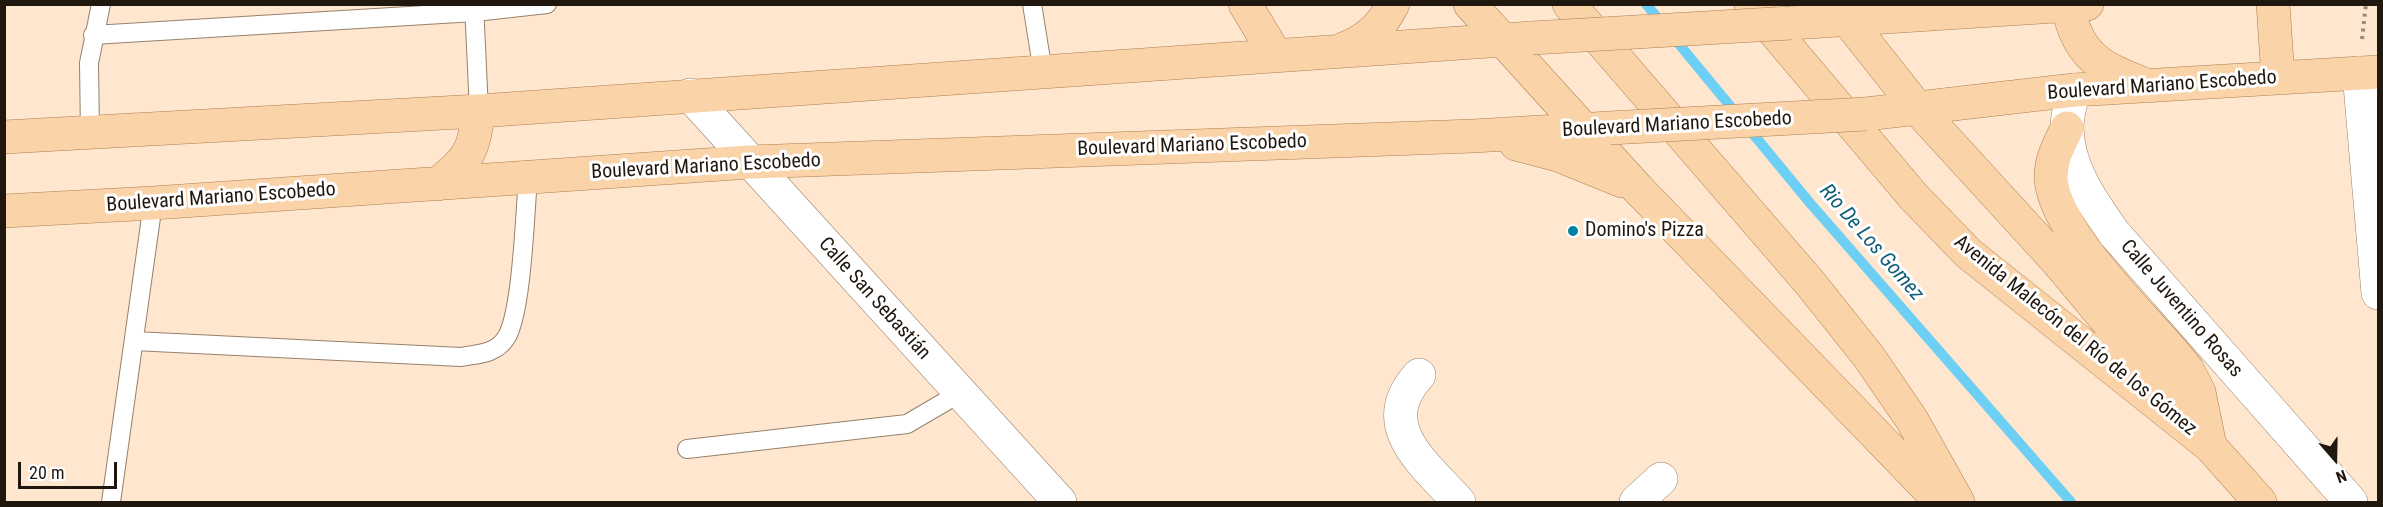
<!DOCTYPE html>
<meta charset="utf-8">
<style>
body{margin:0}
#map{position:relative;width:2383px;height:507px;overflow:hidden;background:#ffe6ce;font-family:"Roboto Condensed",sans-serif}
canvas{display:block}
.frame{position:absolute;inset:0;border:6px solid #20180f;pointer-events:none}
.north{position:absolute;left:2305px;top:429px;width:60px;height:60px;-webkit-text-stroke:4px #fff;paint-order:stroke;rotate:160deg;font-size:16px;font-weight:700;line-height:24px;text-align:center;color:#20180f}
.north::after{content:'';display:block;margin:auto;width:21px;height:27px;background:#20180f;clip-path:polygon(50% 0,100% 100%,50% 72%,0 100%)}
.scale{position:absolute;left:18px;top:462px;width:99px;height:27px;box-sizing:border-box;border:3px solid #20180f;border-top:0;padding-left:8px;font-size:18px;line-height:21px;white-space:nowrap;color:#20180f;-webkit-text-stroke:4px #fff;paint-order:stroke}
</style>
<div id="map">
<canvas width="2383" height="507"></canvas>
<div class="frame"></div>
<div class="north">N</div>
<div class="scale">20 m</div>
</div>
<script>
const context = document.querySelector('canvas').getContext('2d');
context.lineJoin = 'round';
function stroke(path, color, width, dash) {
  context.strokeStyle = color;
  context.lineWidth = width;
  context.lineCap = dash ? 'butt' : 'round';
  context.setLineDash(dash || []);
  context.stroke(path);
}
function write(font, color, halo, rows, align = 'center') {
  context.font = font + ' "Roboto Condensed",sans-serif';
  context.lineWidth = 6;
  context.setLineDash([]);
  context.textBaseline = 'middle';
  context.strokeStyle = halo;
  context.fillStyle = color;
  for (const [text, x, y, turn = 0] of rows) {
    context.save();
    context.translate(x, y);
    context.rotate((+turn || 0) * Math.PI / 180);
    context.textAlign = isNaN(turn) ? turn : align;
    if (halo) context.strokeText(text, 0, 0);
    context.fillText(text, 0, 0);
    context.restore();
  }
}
stroke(new Path2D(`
 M1646 4 1810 203 2071 502`), '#6ecff5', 10);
const service = new Path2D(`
 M474 4 479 111
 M1032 4 1043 72
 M93 35 475 12 547 4
 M90 134 89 63 101 4
 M134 341 461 357C477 354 496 354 506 338 522 314 525 212 528 178
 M687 449 907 424 960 393
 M111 502 153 203`);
const minor = new Path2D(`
 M2359 73 2378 293
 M690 95 1060 502
 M1419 375C1372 426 1426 465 1459 502
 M1636 502 1661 479`);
const tertiary = new Path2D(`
 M2074 90C2071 102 2067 115 2067 127 2067 167 2092 202 2114 233L2351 502`);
const primary = new Path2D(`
 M1245 4 1275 54
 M1470 4 1638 189 1941 502
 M1569 4 1810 283 1869 357 1912 420 1958 502
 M1751 4 1913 196 1968 253 2210 446 2260 502
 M1835 4 1918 109 2057 261 2171 398
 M2273 4 2278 78
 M2068 6C2077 56 2100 67 2144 84
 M1791 23 2087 4
 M1343 49C1366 41 1382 27 1393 4
 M1866 114 2074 90 2378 72
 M2067 128C2059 145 2050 160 2051 180 2057 238 2150 321 2187 369L2199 392 2210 446
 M4 137 479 111 1532 38
 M1516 144 1558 155 1622 181
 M438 184C471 156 472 154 479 111
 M4 211 153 203 750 162 1473 136 1610 128`);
stroke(service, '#97816b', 20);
stroke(minor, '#97816b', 34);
stroke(tertiary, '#97816b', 34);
stroke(primary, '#ab7f4e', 34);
stroke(new Path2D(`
 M2362 39 2366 4`), '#987', 4, [3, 4.5]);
stroke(service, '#fff', 18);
stroke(minor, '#fff', 33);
stroke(tertiary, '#fff', 33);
stroke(primary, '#fad3a9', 33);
const primaryBridge = new Path2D(`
 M1532 38 1791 23
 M1610 128 1866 114`);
stroke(primaryBridge, '#ab7f4e', 34, []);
stroke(primaryBridge, '#fad3a9', 33);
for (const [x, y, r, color] of [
 [1573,231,6,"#0080a5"]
]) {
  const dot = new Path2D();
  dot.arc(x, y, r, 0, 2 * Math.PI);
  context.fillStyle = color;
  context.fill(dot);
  stroke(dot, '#fff', 2);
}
write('20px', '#20180f', '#fff', [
 ["Boulevard Mariano Escobedo",2162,86,-4],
 ["Boulevard Mariano Escobedo",1677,125,-3],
 ["Boulevard Mariano Escobedo",1192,146,-2],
 ["Boulevard Mariano Escobedo",706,167,-3],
 ["Boulevard Mariano Escobedo",221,198,-4],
 ["Calle San Sebastián",874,299,48],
 ["Calle Juventino Rosas",2181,309,49],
 ["Avenida Malecón del Río de los Gómez",2075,336,39]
]);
write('20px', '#20180f', '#fff', [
 ["Domino's Pizza",1585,231]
], 'left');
write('italic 21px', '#0e5e78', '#fff', [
 ["Rio De Los Gomez",1871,243,49]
]);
</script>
